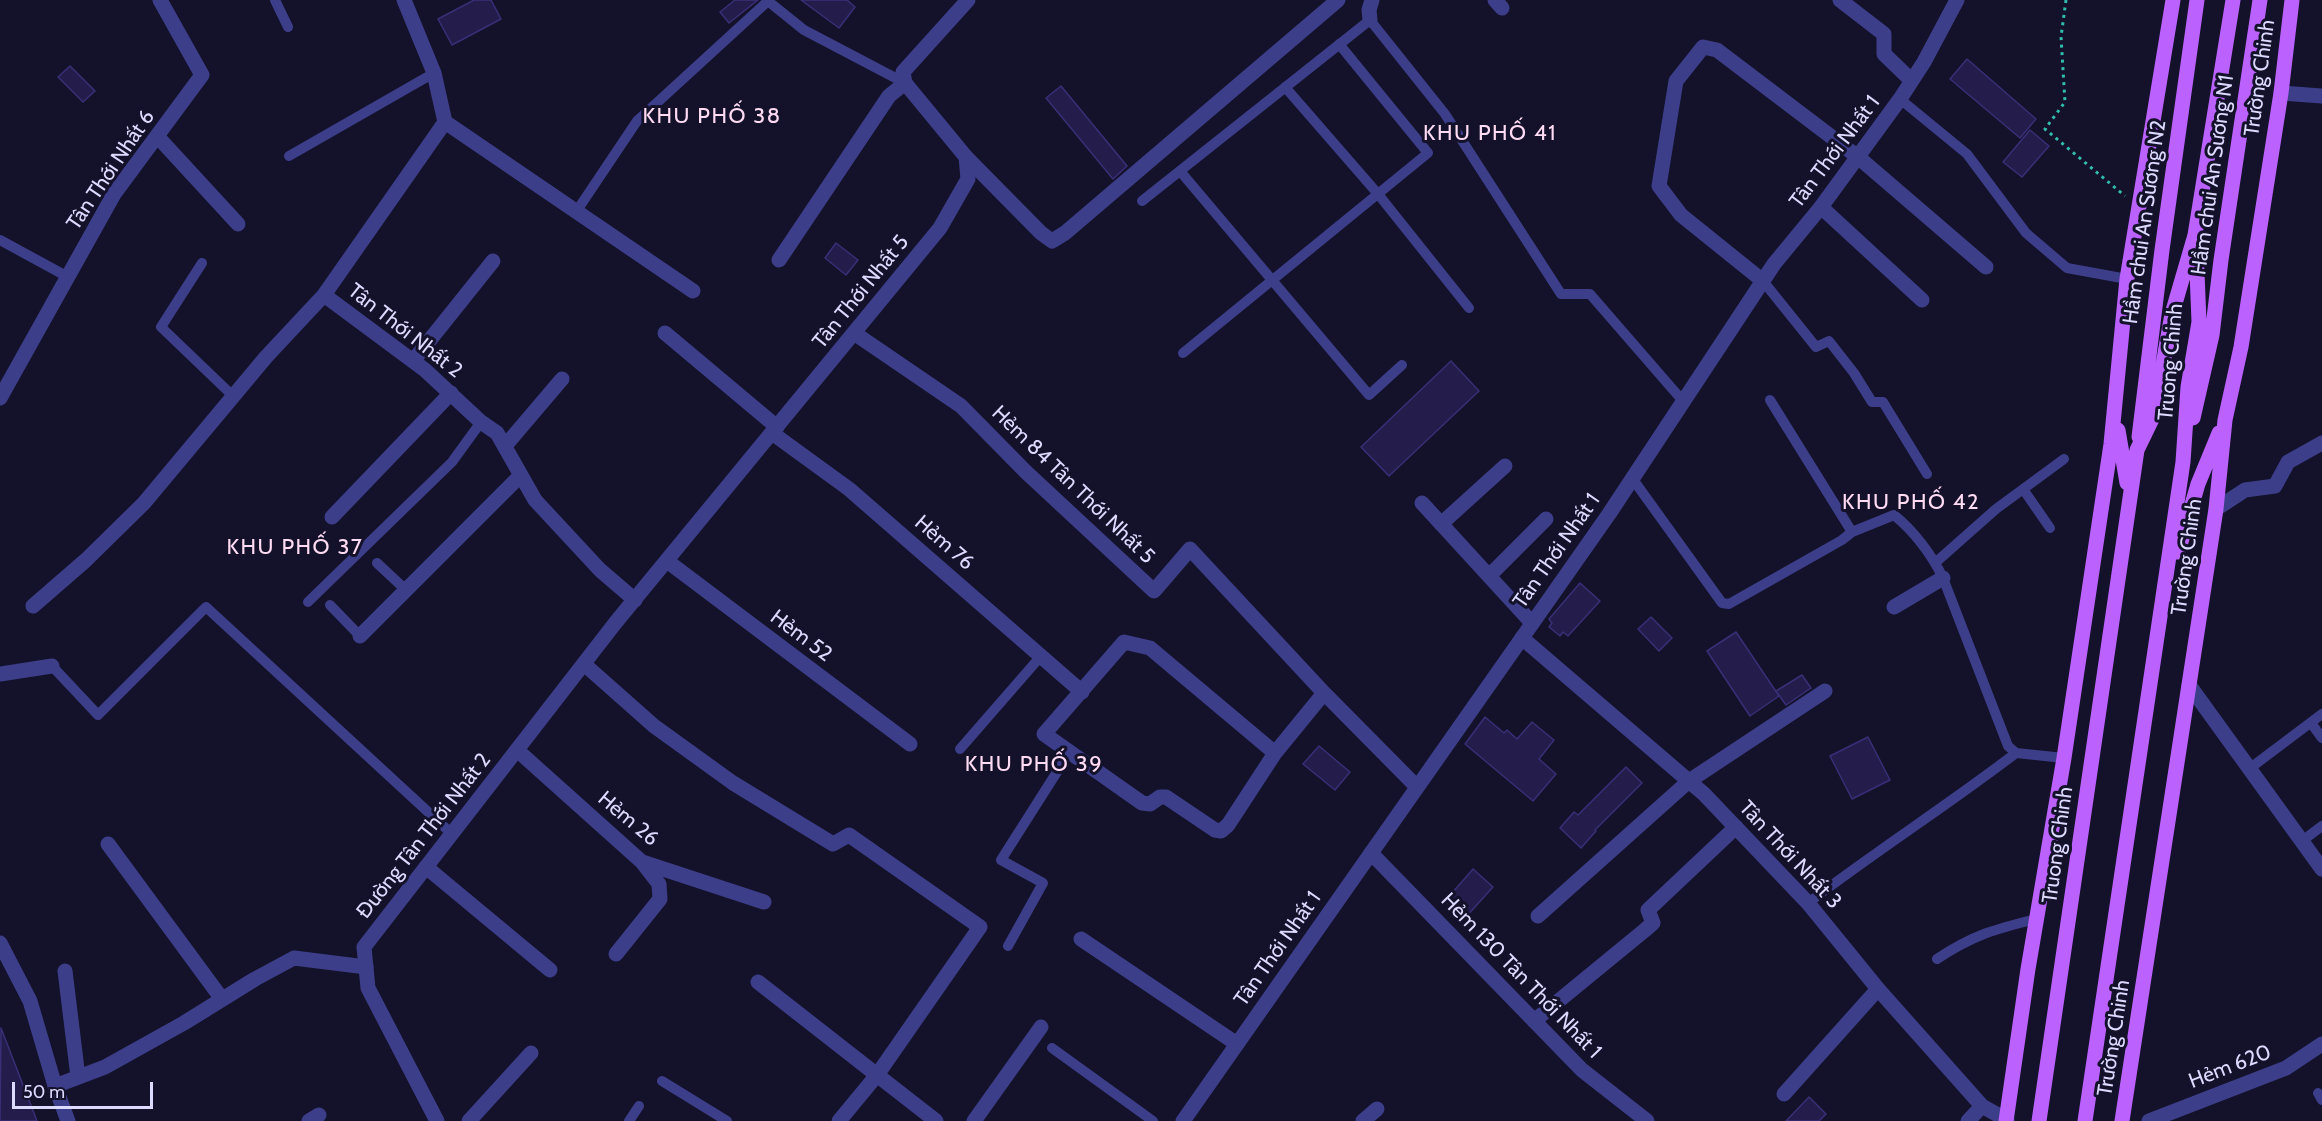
<!DOCTYPE html>
<meta charset="utf-8">
<style>
body{margin:0}
#map{position:relative;width:2322px;height:1121px;overflow:hidden;background:#14112a;font-family:Cabin,sans-serif}
canvas{display:block}
.scale{position:absolute;left:12px;top:1082px;width:141px;height:27px;box-sizing:border-box;border:3px solid #dcdaff;border-top:0;padding-left:8px;font-size:18px;line-height:21px;white-space:nowrap;color:#dcdaff;-webkit-text-stroke:4px #14112a;paint-order:stroke}
</style>
<div id="map">
<canvas width="2322" height="1121"></canvas>
<div class="scale">50 m</div>
</div>
<script>
const context = document.querySelector('canvas').getContext('2d');
context.lineJoin = 'round';
function fill(path, color) {
  context.fillStyle = color;
  context.fill(path, 'evenodd');
}
function stroke(path, color, width, dash) {
  context.strokeStyle = color;
  context.lineWidth = width;
  context.lineCap = dash ? 'butt' : 'round';
  context.setLineDash(dash || []);
  context.stroke(path);
}
function write(font, color, halo, rows, align = 'center') {
  context.font = font + ' Cabin,sans-serif';
  context.lineWidth = 6;
  context.setLineDash([]);
  context.textBaseline = 'middle';
  context.strokeStyle = halo;
  context.fillStyle = color;
  for (const [text, x, y, turn = 0] of rows) {
    context.save();
    context.translate(x, y);
    context.rotate((+turn || 0) * Math.PI / 180);
    context.textAlign = isNaN(turn) ? turn : align;
    if (halo) context.strokeText(text, 0, 0);
    context.fillText(text, 0, 0);
    context.restore();
  }
}
const building = new Path2D(`
 M474 0H491L501 19 452 45 438 19Z
 M735 0H758L729 23 720 12Z
 M801 0H847L855 7 839 28Z
 M1967 59 2036 119 2020 138 1950 79Z
 M70 66 95 91 83 102 58 77Z
 M1061 86 1127 166 1113 179 1046 98Z
 M2030 130 2049 146 2022 177 2003 162Z
 M836 243 858 260 846 275 825 258Z
 M1451 361 1479 391 1389 476 1361 447Z
 M1580 583 1600 601 1568 636 1563 632 1560 636 1549 627 1552 623 1549 619Z
 M1651 617 1672 638 1659 651 1638 629Z
 M1736 632 1779 696 1750 716 1707 651Z
 M1802 675 1811 688 1786 705 1776 691Z
 M1485 717 1504 733 1507 730 1517 739 1532 722 1554 740 1539 759 1556 774 1533 801 1465 744Z
 M1868 737 1890 780 1852 799 1830 756Z
 M1319 746 1350 772 1335 790 1303 764Z
 M1626 767 1642 783 1595 830 1596 831 1581 848 1560 828 1574 812 1578 815Z
 M1473 869 1493 887 1465 918 1445 901Z
 M1 1028 37 1121H0Z
 M1809 1097 1826 1114 1819 1121H1786Z`);
fill(building, '#241d4b');
stroke(building, '#392f77', 1.5);
stroke(new Path2D(`
 M2066 0 2061 37 2065 102 2045 129 2125 196`), '#31bcac', 3, [3, 4.5]);
stroke(new Path2D(`
 M275 0 288 27
 M1285 87 1378 194 1469 308
 M1900 99 1967 154 2026 233 2067 268 2127 279
 M289 156 434 73
 M1180 171 1369 395 1402 365
 M1142 201 1370 20 1445 114 1561 294H1590L1682 400
 M576 212 637 121 768 1 804 30 905 83
 M0 240 68 277
 M202 263 161 327 233 396
 M1763 281 1816 347 1829 341 1854 373 1872 402H1883L1927 474
 M1183 353 1428 153 1339 44
 M1770 400 1852 532
 M1632 478 1722 603 1729 604 1842 540 1852 532 1894 515C1914 531 1932 555 1943 578L2008 746 2016 753 2064 758
 M2023 489 2050 528
 M377 563 407 591
 M1935 563 1996 509 2064 459
 M308 602 452 462 481 422
 M330 605 360 636
 M52 666 98 715 206 607 452 834
 M2311 723 2322 738
 M960 749 1041 656
 M2249 769 2322 714
 M2302 841 2322 826
 M1808 903C1876 851 1948 805 2016 753
 M1008 946 1043 883 1001 860 1069 753
 M1937 959C1973 935 1995 929 2036 919
 M1052 1048 1153 1121
 M662 1081 727 1121
 M2318 1093 2322 1100
 M629 1121 639 1106`), '#3c3e89', 10);
stroke(new Path2D(`
 M404 0 434 73 445 122 324 295 425 370 481 422 497 433 535 500 600 570 635 600
 M1495 0 1502 8
 M1840 0 1884 34V54L1911 80
 M1370 20 1369 10 1372 0
 M2281 93 2322 96
 M445 122 693 291
 M157 136 238 224
 M966 157 1041 233 1052 241 1065 233 1338 0
 M1821 207 1922 300
 M779 260 889 96 905 83
 M1763 281 1681 215 1659 186 1676 81 1703 47 1717 50 1858 157 1986 267
 M665 333 777 427
 M854 333 961 406 1026 472 1154 591 1190 549 1324 693 1417 787
 M413 361 493 261
 M0 398 114 194 202 75 160 0
 M772 433 849 489 1082 692
 M505 446 562 379
 M1422 503 1532 623
 M2216 509 2245 490 2275 486 2288 462 2322 443
 M332 517 451 393
 M1441 524 1505 466
 M667 561 910 744
 M1489 576 1546 519
 M33 606 86 560 144 503 266 357 324 295
 M1894 607 1943 578
 M360 636 521 475
 M1522 638 1704 794 1808 903 1878 989 1982 1106 2007 1120
 M584 664 654 726 733 783 833 844 849 835 980 927 877 1075 758 982
 M0 674 52 666
 M2189 685 2322 869
 M517 750 642 862 764 902
 M1275 753 1150 648 1124 642 1044 734 1142 803 1150 804 1160 797H1166L1215 830 1221 831 1228 825 1275 753 1324 693
 M108 844 222 999
 M1371 853 1582 1070 1647 1121
 M426 867 550 970
 M1538 916 1689 781 1825 691
 M1081 939 1237 1044
 M0 943 30 1001 55 1086
 M616 954 660 899 659 884 642 862
 M65 971 78 1077
 M1534 1021 1645 930 1653 923 1648 910 1736 827
 M1784 1094 1878 989
 M68 1121 55 1086 105 1067 184 1023 255 979 294 958 366 967
 M309 1121 319 1115
 M469 1121 531 1053
 M839 1121 877 1075 936 1121
 M974 1121 1041 1027
 M1363 1121 1377 1109
 M1968 1121 1982 1106
 M2149 1121 2286 1068 2322 1044`), '#3c3e89', 15);
stroke(new Path2D(`
 M437 1121 368 988 364 947 616 622 940 228 968 179 966 157 905 83 903 72 968 0
 M1183 1121 1609 514 1774 264 1821 207 1900 99 1924 62 1957 0`), '#3c3e89', 15);
stroke(new Path2D(`
 M2193 418 2212 335 2221 260 2260 0
 M2118 430 2127 483
 M2139 437 2162 250 2197 0
 M2178 552 2198 484 2219 433
 M2006 1121 2028 969 2064 758 2111 444 2127 279 2173 0
 M2039 1121 2137 450 2154 415 2172 314 2195 235 2233 0
 M2085 1121 2183 462 2188 387 2199 322 2196 247
 M2122 1121 2216 509 2225 420 2241 347 2281 93 2292 0`), '#bb62fe', 15);
write('21px', '#dcdaff', '#14112a', [
 ["Trường Chinh",2260,78,-82],
 ["Tân Thới Nhất 1",1835,152,-53],
 ["Tân Thới Nhất 6",111,170,-56],
 ["Hầm chui An Sương N1",2213,175,-82],
 ["Hầm chui An Sương N2",2145,222,-82],
 ["Tân Thới Nhất 5",861,292,-51],
 ["Tân Thới Nhất 2",405,331,38],
 ["Truong Chinh",2171,362,-85],
 ["Hẻm 84 Tân Thới Nhất 5",1073,485,44],
 ["Hẻm 76",944,543,41],
 ["Tân Thới Nhất 1",1557,551,-55],
 ["Trường Chinh",2187,557,-82],
 ["Hẻm 52",801,636,37],
 ["Hẻm 26",628,819,40],
 ["Đường Tân Thới Nhất 2",424,836,-52],
 ["Truong Chinh",2058,845,-82],
 ["Tân Thới Nhất 3",1790,855,47],
 ["Tân Thới Nhất 1",1278,949,-55],
 ["Hẻm 130 Tân Thới Nhất 1",1521,976,46],
 ["Trường Chinh",2114,1038,-81],
 ["Hẻm 620",2230,1067,-21]
]);
context.letterSpacing = '1.5px';
write('22px', '#ffdcf4', '#14112a', [
 ["KHU PHỐ 38",712,117],
 ["KHU PHỐ 41",1490,134],
 ["KHU PHỐ 42",1911,503],
 ["KHU PHỐ 37",295,548],
 ["KHU PHỐ 39",1034,765]
]);
context.letterSpacing = '0px';
</script>
